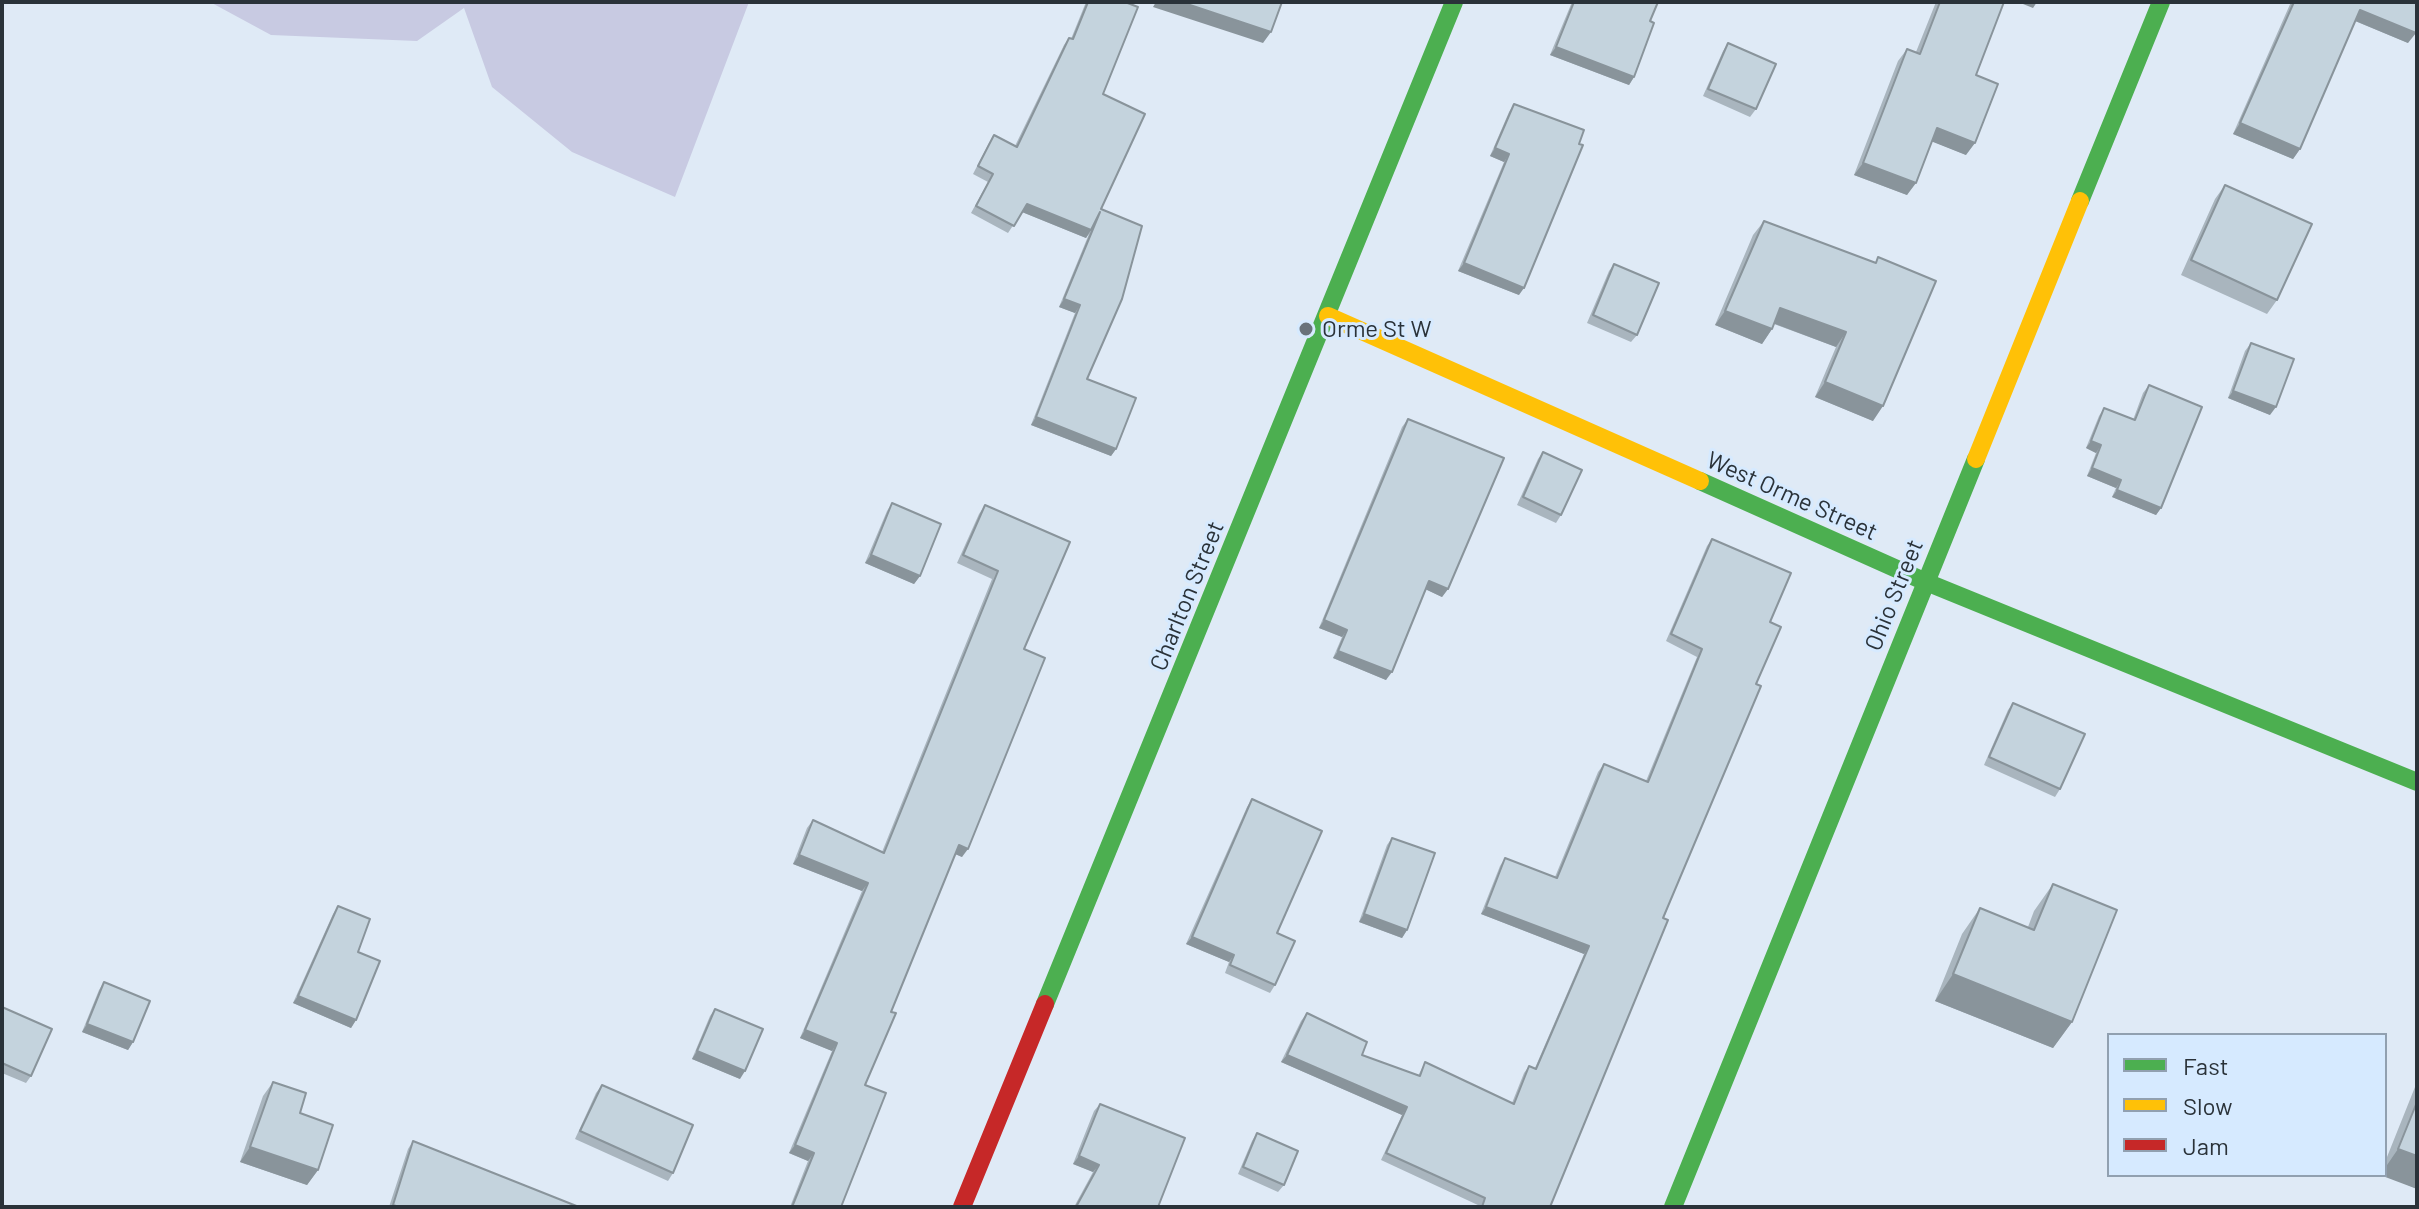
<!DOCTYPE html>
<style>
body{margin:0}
#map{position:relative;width:2419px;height:1209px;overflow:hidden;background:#dfeaf6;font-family:Barlow,sans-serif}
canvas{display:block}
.frame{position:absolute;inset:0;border:4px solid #2a3239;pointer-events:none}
.legend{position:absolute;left:2107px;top:1033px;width:280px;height:144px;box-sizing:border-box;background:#d6eaff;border:2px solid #91a0b0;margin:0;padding:10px 14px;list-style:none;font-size:24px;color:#2a3239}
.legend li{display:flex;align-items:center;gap:16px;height:40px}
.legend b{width:40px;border:2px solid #91a0b0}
</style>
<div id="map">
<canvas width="2419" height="1209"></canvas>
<div class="frame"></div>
<ul class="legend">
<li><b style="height:10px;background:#4caf50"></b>Fast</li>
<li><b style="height:10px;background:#ffc107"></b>Slow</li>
<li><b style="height:10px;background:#c62828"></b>Jam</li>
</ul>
</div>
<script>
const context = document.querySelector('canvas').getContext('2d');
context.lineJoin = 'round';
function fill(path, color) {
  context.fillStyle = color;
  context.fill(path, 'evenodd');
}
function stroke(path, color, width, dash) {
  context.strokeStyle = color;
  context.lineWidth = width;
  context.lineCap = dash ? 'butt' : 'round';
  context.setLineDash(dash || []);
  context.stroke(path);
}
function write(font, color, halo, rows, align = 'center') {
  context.font = font + ' Barlow,sans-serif';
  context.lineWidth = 6;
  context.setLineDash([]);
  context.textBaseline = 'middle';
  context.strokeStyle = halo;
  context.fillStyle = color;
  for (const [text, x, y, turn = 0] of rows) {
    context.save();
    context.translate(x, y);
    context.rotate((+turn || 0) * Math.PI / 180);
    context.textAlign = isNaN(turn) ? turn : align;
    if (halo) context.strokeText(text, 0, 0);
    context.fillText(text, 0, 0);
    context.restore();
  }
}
fill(new Path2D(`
 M210 2H749L675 197 572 152 492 87 464 8 417 41 271 35Z`), '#c8cae2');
stroke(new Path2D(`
 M2080 201 2161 2
 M1700 481 1926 582 2417 782
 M1045 1004 1454 2
 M1673 1207 1976 459`), '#4caf50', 18);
stroke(new Path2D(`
 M1328 316 1700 481
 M1976 459 2080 201`), '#ffc107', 18);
stroke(new Path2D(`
 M962 1207 1045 1004`), '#c62828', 18);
fill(new Path2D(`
 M1086 2H1125L1103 94 1101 209 1087 379 1116 449 1111 456 1031 425 1075 313 1059 307 1089 234 1086 238 1022 212 1008 233 971 213 988 182 973 174 989 143 994 135 1015 146 1064 45 1069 38 1071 39Z
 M1572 2H1658L1650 21 1634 77 1629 85 1550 55Z
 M1936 2H2004L1976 75 1966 155 1932 141 1907 195 1854 175 1898 61 1907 49 1916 52Z
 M2291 2H2417L2408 43 2355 21 2300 149 2293 159 2233 134Z
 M1728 43 1756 109 1750 117 1703 96 1723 51Z
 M1514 104 1519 295 1458 271 1504 162 1490 156 1509 112Z
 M2225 185 2277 300 2267 314 2181 275 2215 199Z
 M1764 221 1875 263 1878 257 1873 421 1815 397 1836 347 1774 324 1772 329 1762 344 1715 325 1753 235Z
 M1614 264 1637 335 1631 342 1587 323 1609 271Z
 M2251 343 2270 415 2228 398 2245 351Z
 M2149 385 2161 508 2156 515 2112 497 2116 488 2087 476 2096 453 2086 448 2099 416 2104 408 2133 420 2143 393Z
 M1408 419 1448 589 1442 597 1425 589 1386 680 1333 658 1342 637 1319 628 1402 427Z
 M1543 452 1561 515 1556 523 1517 505 1538 459Z
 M892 503 920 576 914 584 865 563 887 511Z
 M985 505 1024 649 962 857 955 854 891 1012 865 1085 841 1207H790L808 1161 789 1153 832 1051 800 1038 862 891 793 864 807 828 813 820 882 852 992 579 957 563 979 514Z
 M1712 539 1770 622 1756 684 1550 1207H1480V1206L1381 1160 1402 1115 1281 1062 1301 1021 1307 1013 1362 1055 1418 1076 1425 1062 1512 1103 1524 1073 1529 1066 1535 1068 1584 954 1481 914 1500 866 1505 858 1555 877 1598 772 1604 764 1646 781 1697 657 1666 641 1707 546Z
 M2013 703 2060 789 2055 797 1984 765 2008 710Z
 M1252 799 1277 933 1275 985 1270 993 1225 973 1229 962 1186 944 1247 807Z
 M1392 838 1407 930 1402 938 1359 922 1387 845Z
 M2053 884 2072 1022 2053 1048 1935 1001 1962 934 1980 908 2028 927 2034 911Z
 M338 906 358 952 356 1020 351 1028 293 1003 333 914Z
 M104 982 133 1042 128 1050 82 1032 99 990Z
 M2 1007 31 1076 26 1083 2 1073Z
 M715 1009 740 1079 692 1059 710 1016Z
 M273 1082 300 1113 318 1170 307 1185 240 1162 263 1096Z
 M2417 1082V1189L2385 1175V1162Z
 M602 1085 673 1173 668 1181 575 1139 596 1093Z
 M1100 1104 1158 1207H1074L1093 1172 1073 1164 1094 1111Z
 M1257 1133 1284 1185 1278 1192 1238 1174 1252 1141Z
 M413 1141 579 1207H389L408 1149Z`), '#a9b5be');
fill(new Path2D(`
 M1156 2H1181L1271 32 1263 43 1153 7Z
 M2018 2H2037L2033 8Z
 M2360 10 2416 33 2408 43 2353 20Z
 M1556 47 1634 77 1629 85 1550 55Z
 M2240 123 2300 149 2293 159 2233 134Z
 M1937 128 1975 143 1966 155 1928 140Z
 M1495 148 1509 154 1504 162 1490 156Z
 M1863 163 1916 183 1907 195 1854 175Z
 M1027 204 1091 230 1086 238 1022 212Z
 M1464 263 1524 288 1519 295 1458 271Z
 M1064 299 1080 305 1075 313 1059 307Z
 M1780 308 1846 332 1836 347 1770 322Z
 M1725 311 1772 329 1762 344 1715 325Z
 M1825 382 1883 406 1873 421 1815 397Z
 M2233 391 2276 407 2270 415 2228 398Z
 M1036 417 1116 449 1111 456 1031 425Z
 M2091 441 2101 445 2096 453 2086 448Z
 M2092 468 2121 480 2116 488 2087 476Z
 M2117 490 2161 508 2156 515 2112 497Z
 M871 555 920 576 914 584 865 563Z
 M1429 581 1448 589 1442 597 1423 588Z
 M1324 620 1347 630 1342 637 1319 628Z
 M1338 651 1392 672 1386 680 1333 658Z
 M959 845 968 849 962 857 953 853Z
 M799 855 868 883 862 891 793 864Z
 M1486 907 1589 946 1584 954 1481 914Z
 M1364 914 1407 930 1402 938 1359 922Z
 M1192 937 1234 955 1229 962 1186 944Z
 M1953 974 2072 1022 2053 1048 1935 1001Z
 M298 996 356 1020 351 1028 293 1003Z
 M87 1024 133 1042 128 1050 82 1032Z
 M805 1030 837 1043 832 1051 800 1038Z
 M697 1051 745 1071 740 1079 692 1059Z
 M1287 1055 1407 1107 1402 1115 1281 1062Z
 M795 1145 814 1153 808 1161 789 1153Z
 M250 1147 318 1170 307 1185 240 1162Z
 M2398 1149 2417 1156V1189L2380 1175H2385V1168Z
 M1079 1156 1099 1165 1093 1172 1073 1164Z`), '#89949b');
const building = new Path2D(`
 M1088 2H1125L1138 7 1103 94 1145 114 1101 209 1142 226 1122 299 1087 379 1136 398 1116 449 1036 417 1080 305 1064 299 1100 212 1091 230 1027 204 1014 226 976 206 993 174 978 166 994 135 1017 147 1069 38 1073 39Z
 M1181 2H1282L1271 32Z
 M1574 2H1658L1650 21 1654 23 1634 77 1556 47Z
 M1940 2H2004L1976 75 1998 84 1975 143 1937 128 1916 183 1863 163 1907 49 1920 54Z
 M2294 2H2417V30L2416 33 2360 10 2300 149 2240 123Z
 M1728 43 1776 64 1756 109 1708 89Z
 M1514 104 1584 130 1579 144 1583 145 1524 288 1464 263 1509 154 1495 148Z
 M2225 185 2312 224 2277 300 2191 260Z
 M1764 221 1876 263 1878 257 1936 281 1883 406 1825 382 1846 332 1780 308 1772 329 1725 311Z
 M1614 264 1659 283 1637 335 1593 315Z
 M2251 343 2294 359 2276 407 2233 391Z
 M2149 385 2202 407 2161 508 2117 490 2121 480 2092 468 2101 445 2091 441 2104 408 2135 420Z
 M1408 419 1504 458 1448 589 1429 581 1392 672 1338 651 1347 630 1324 620Z
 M1543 452 1582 470 1561 515 1523 497Z
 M892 503 941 524 920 576 871 555Z
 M985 505 1070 542 1024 649 1045 658 968 849 959 845 891 1012 896 1013 865 1085 886 1093 841 1207H792L814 1153 795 1145 837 1043 805 1030 868 883 799 855 813 820 884 853 998 571 963 555Z
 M1712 539 1791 573 1770 622 1781 627 1756 684 1761 686 1663 918 1668 920 1550 1207H1482L1485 1198 1386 1153 1407 1107 1287 1055 1307 1013 1367 1042 1362 1055 1420 1076 1425 1062 1514 1104 1529 1066 1536 1069 1589 946 1486 907 1505 858 1557 878 1604 764 1648 782 1702 649 1671 634Z
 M2013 703 2085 734 2060 789 1989 757Z
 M1252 799 1322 831 1277 933 1295 941 1275 985 1230 965 1234 955 1192 937Z
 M1392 838 1435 853 1407 930 1364 914Z
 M2053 884 2117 910 2072 1022 1953 974 1980 908 2034 930Z
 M338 906 370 919 358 952 380 961 356 1020 298 996Z
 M104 982 150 1001 133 1042 87 1024Z
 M2 1007 52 1029 31 1076 2 1063Z
 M715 1009 763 1029 745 1071 697 1051Z
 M273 1082 306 1093 300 1113 333 1125 318 1170 250 1147Z
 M602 1085 693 1125 673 1173 580 1131Z
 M2417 1102V1156L2398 1149Z
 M1100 1104 1185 1138 1158 1207H1076L1099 1165 1079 1156Z
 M1257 1133 1298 1151 1284 1185 1243 1167Z
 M413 1141 579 1207H399L393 1205Z`);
fill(building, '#c4d3dd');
stroke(building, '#89949b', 2);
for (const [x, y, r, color] of [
 [1306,329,8,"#69727b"]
]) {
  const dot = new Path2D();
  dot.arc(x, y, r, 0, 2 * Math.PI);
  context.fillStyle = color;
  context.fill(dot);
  stroke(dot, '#d6eaff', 3);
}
write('24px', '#2a3239', '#d6eaff', [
 ["Orme St W",1322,329]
], 'left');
write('24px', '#2a3239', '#d6eaff', [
 ["West Orme Street",1792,496,24],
 ["Ohio Street",1894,595,-68],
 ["Charlton Street",1187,596,-68]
]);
</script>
